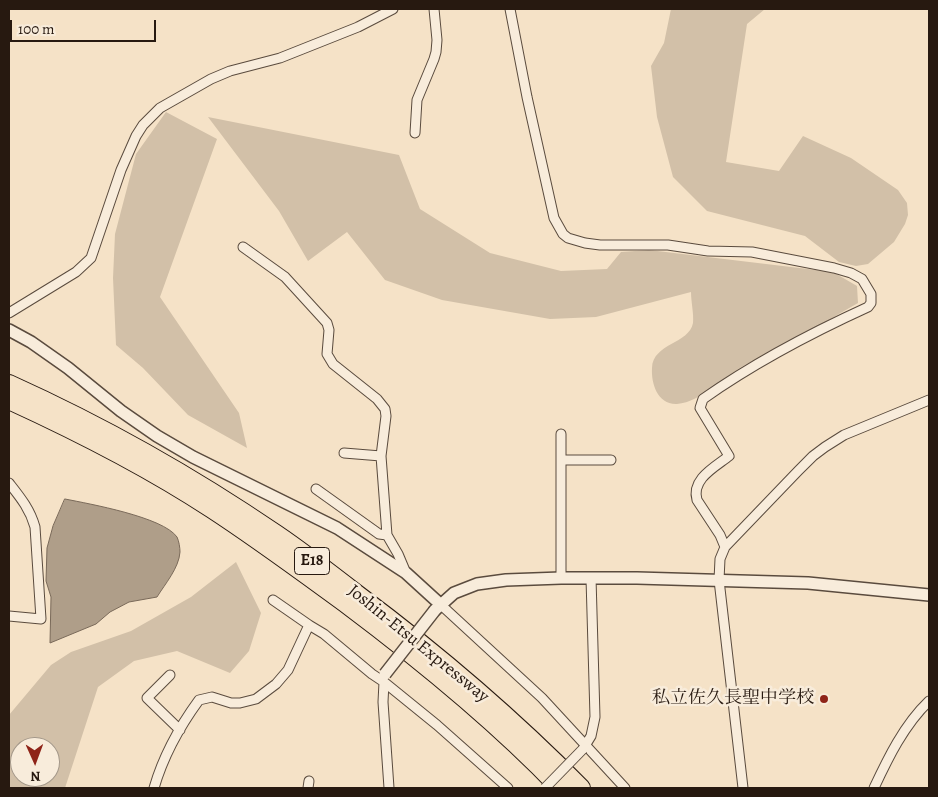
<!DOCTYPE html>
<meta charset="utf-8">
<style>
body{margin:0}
#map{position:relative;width:938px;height:797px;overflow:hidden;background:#f5e2c7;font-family:Alegreya,serif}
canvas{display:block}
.frame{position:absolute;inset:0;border:10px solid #271910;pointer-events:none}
.north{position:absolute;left:10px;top:737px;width:50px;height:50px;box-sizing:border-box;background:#f8ecdb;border:1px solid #a4988a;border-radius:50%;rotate:178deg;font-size:14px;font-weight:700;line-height:20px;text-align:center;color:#271910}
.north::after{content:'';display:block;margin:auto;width:18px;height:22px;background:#8f2418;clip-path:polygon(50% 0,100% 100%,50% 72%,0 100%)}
.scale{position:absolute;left:10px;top:20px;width:146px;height:22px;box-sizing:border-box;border:2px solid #271910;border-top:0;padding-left:6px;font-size:15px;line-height:18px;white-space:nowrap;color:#271910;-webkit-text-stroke:4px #f8ecdb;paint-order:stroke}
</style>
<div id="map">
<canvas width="938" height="797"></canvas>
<div class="frame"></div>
<div class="north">N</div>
<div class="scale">100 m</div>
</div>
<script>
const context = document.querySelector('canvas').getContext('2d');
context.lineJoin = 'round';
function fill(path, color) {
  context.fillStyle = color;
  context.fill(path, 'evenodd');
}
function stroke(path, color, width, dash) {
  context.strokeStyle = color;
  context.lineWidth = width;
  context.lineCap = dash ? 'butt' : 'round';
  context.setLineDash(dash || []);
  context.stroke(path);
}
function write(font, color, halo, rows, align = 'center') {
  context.font = font + ' Alegreya,"Noto Serif JP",serif';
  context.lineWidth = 5;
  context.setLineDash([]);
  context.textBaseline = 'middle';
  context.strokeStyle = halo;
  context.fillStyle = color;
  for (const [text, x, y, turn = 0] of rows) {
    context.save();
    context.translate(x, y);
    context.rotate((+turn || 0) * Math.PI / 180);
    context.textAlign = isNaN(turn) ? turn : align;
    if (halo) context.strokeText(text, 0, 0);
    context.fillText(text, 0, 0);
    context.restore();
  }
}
fill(new Path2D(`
 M671 9H765L747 24 726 162 779 171 803 136 851 158 898 190 907 203 908 215 905 224 894 242 868 264 856 266 839 262 805 236 707 211 673 177 657 117 651 66 664 43Z
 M166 112 217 139 160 297 239 413 247 448 188 415 143 368 116 345 113 278 115 234 136 154Z
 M208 117 399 155 420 209 490 253 561 271 607 269 621 252 649 250 833 272 857 286 858 303C833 317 808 333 783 347 771 354 757 358 745 365 724 376 702 402 677 404 658 405 651 384 652 368 653 343 689 344 693 323 694 314 691 302 691 292L596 317 550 319 442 300 385 280 347 232 308 261 279 211Z
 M236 562 261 613 249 651 230 673 177 651 134 661 98 687 65 788H9V715L51 665 71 652 131 631 191 597ZM20 747H50V777H20Z`), '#d2c0a8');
const water = new Path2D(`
 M65 499C90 504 163 517 177 537 179 541 180 548 180 552 179 568 165 584 157 597L129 602 110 612 96 624 50 643 51 597 46 581 47 548 53 526Z`);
fill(water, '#af9e89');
stroke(water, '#796959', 1);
const minor = new Path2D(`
 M510 9 527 97 554 218 563 234 568 238 585 243 600 245H668L708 251 752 252 834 268 851 273 862 279 871 294V303L868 307C811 333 754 363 703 399L700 408 729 456C715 467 691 479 697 500L720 535 725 547
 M415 133 417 100 434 59 436 52 437 40 434 9
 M243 247 285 277 327 323 329 330 327 354 333 364 377 399 385 409 386 416 381 456 387 535 398 554 406 573
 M9 313 76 272 91 258 121 170 136 136 143 125 160 108 211 79 230 71 280 58 358 27 393 9
 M561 434V578
 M344 453 381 456
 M561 460H611
 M9 483C20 497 30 509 35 527L41 619 9 616
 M316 489 379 534 387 535
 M273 600 309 625
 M440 604 542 698 625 788
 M170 675 147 698 180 730
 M384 682 383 702 389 788
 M583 749 591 736 595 717 591 578
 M154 788C163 757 180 726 199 700L212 697 231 703H240L256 699 276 684 288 670 309 625 324 634 372 674 384 682 437 725 508 788
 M308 788 309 781
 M743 788 719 580 720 559 725 547 798 471 813 456 825 447 844 435 929 400
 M874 788C888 758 904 725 929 701`);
const tertiary = new Path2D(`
 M9 330 31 342 68 368 121 411 157 436 193 457 337 528 406 573 440 604
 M435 610 454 593 477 584 506 580 561 578H637L808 583 929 595`);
const motorway = new Path2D(`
 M9 384C102 426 191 476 276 534 304 553 331 574 358 595 437 654 512 718 581 788
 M9 400C79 432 148 467 212 509 258 539 301 571 345 603 421 660 495 720 560 788`);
stroke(minor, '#5a4b3e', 11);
stroke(tertiary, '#5a4b3e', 14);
stroke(motorway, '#271910', 20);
stroke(minor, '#f8ecdb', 9);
stroke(tertiary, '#f8ecdb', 11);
stroke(motorway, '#f5e2c7', 18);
const minorBridge = new Path2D(`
 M545 788 583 749`);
const tertiaryBridge = new Path2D(`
 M385 674 435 610`);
stroke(minorBridge, '#5a4b3e', 11, []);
stroke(tertiaryBridge, '#5a4b3e', 14, []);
stroke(minorBridge, '#f8ecdb', 9);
stroke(tertiaryBridge, '#f8ecdb', 11);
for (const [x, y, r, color] of [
 [824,699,5,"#8f2418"]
]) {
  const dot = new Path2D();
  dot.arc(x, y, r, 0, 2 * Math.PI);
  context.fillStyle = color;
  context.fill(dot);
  stroke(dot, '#f8ecdb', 2);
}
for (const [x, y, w] of [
 [312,561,35]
]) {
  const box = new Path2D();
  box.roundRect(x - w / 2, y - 13.5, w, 27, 4);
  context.fillStyle = '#f8ecdb';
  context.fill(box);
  stroke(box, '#271910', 1);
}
write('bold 16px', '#271910', null, [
 ["E18",312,561]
]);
write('18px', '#271910', '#f8ecdb', [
 ["Joshin-Etsu Expressway",418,644,39]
]);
write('18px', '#271910', '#f8ecdb', [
 ["私立佐久長聖中学校",814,699]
], 'right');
</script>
